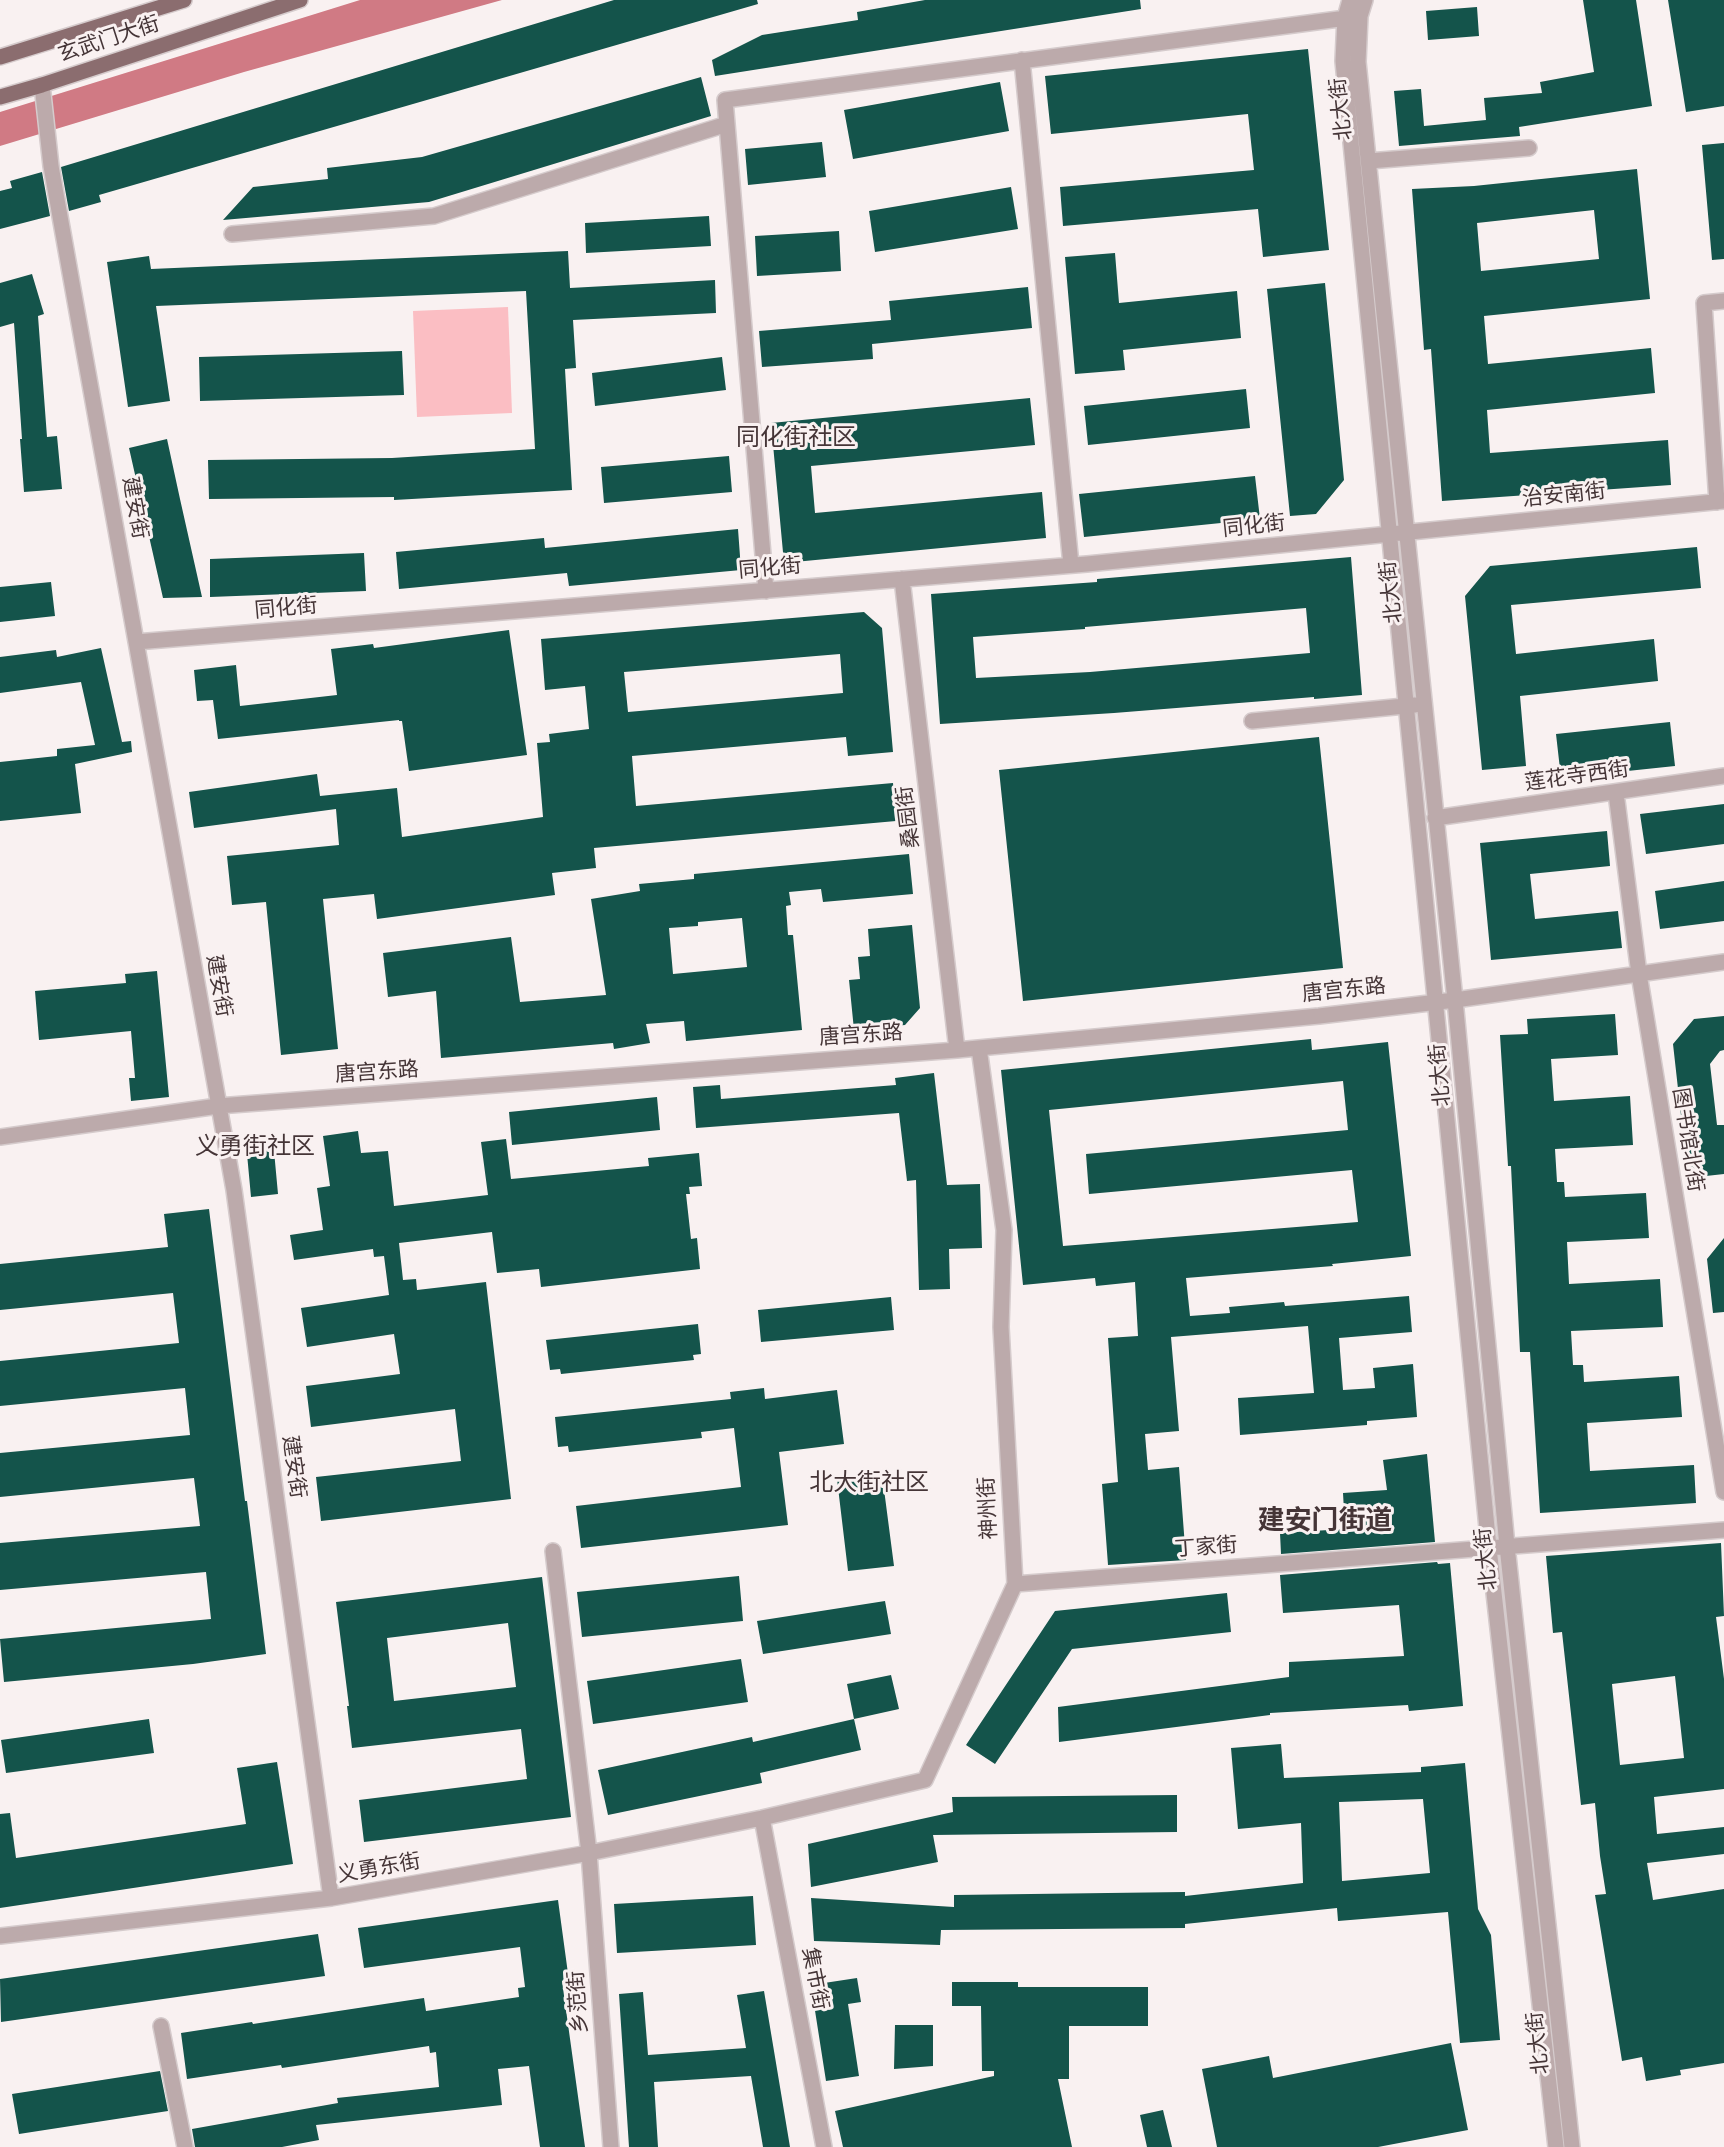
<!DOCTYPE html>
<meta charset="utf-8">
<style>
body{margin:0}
canvas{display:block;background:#f9f1f1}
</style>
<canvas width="1724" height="2147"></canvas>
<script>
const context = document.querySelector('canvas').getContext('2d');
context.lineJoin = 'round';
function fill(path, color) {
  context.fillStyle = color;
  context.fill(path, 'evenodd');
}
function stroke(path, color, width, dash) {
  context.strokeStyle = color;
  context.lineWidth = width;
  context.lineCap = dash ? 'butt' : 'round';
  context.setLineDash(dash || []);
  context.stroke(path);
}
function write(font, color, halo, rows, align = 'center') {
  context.font = font + ' "DejaVu Sans","Noto Sans SC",sans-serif';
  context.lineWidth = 6;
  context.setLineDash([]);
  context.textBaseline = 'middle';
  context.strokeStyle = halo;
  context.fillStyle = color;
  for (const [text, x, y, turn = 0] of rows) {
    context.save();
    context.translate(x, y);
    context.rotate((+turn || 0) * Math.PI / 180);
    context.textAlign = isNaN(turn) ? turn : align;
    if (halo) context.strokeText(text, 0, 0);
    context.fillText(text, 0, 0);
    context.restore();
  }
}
fill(new Path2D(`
 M508 307 512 413 417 417 413 311Z`), '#fbbec3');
fill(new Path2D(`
 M360 0H502L244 72 0 146V112Z`), '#d07a84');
fill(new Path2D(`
 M614 0H757L758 4 99 195 101 202 69 211 61 167Z
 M925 0H1140L1141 9 715 76 712 60 762 35 858 20 857 12Z
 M1583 0H1636L1652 106 1519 127 1520 136 1399 146 1394 91 1421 89 1424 126 1486 120 1484 98 1542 93 1540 82 1594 72Z
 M1668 0H1724V106L1686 112Z
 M1477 7 1479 36 1428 40 1426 11Z
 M1308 49 1329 250 1263 257 1258 209 1063 226 1060 187 1254 170 1248 114 1051 134 1045 76Z
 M701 77 711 116 429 202 223 220 253 187 328 179 327 168 422 157Z
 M1000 82 1009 131 853 159 844 110Z
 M822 142 826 177 748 185 745 149Z
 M1724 143V259L1712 260 1702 145Z
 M1637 169 1650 299 1484 316 1488 364 1651 348 1655 393 1487 410 1490 453 1668 440 1671 485 1442 501 1431 349 1424 350 1412 189 1474 186ZM1594 210 1599 259 1481 271 1477 223Z
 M42 172 50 216 0 229V191L12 188 10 181Z
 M1011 187 1018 229 875 252 869 211Z
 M709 216 711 246 586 253 585 223Z
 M839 231 841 271 757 276 755 236Z
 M568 251 570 288 715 280 716 313 573 320 576 368 565 369 572 490 394 500V497L209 499 208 460 392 458 535 449 526 291 156 306 170 401 128 407 107 262 149 256 151 269Z
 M1115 253 1119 303 1237 291 1241 338 1123 350 1125 370 1075 374 1065 257Z
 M32 274 44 314 38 316 47 437 57 436 62 489 24 492 20 439H22L14 323 0 327V283Z
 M1325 283 1344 480 1316 514 1290 516 1267 289Z
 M1028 287 1032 328 872 344 873 359 762 367 759 331 891 320 889 301Z
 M402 351 404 395 200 401 199 357Z
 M722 357 726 390 595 406 592 373Z
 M1246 389 1250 428 1088 445 1084 406Z
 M1030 398 1035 445 811 466 815 513 1042 492 1046 538 784 563 771 423Z
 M167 439 180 499 202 597 163 598 129 448Z
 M729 456 732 492 604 503 601 467Z
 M1255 476 1260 519 1084 537 1079 494Z
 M738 529 741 570 569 586 567 573 399 589 396 552 544 538 545 548Z
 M1697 547 1701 588 1511 605 1516 654 1654 639 1658 681 1520 696 1526 766 1482 770 1465 596 1490 566Z
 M364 553 366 591 210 597V559Z
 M1351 557 1362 695 1314 699V697L1114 713 940 724 931 594 1097 582V579ZM1306 608 1310 653 1090 672 976 678 973 637 1085 629V627Z
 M51 582 55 616 0 622V587Z
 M864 612 882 628 893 752 848 756 846 737 632 756 636 806 893 783 896 821 594 848 596 868 552 873 555 895 377 919 374 894 323 899 338 1049 281 1055 266 902 232 905 227 856 339 845 336 809 194 828 189 792 317 774 320 796 397 788 402 837 543 817 537 743 550 742 549 734 589 729 585 686 545 690 541 639ZM840 654 843 693 628 712 624 672Z
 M509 630 527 755 409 771 402 721H399V720L218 739 213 700 197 701 194 670 236 665 240 706 337 695 331 649 373 644 374 648Z
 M101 648 122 742 131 741 132 752 75 764 81 813 0 821V762L57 756V749L95 745 81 682 0 693V657L56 650 57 657Z
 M1670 722 1675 766 1561 778 1556 734Z
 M1319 737 1343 968 1023 1001 999 770Z
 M1724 804V844L1646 854 1640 814Z
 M1607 831 1610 866 1530 874 1535 919 1618 911 1622 948 1491 960 1480 843Z
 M909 854 913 894 823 902 821 889 789 892 791 905 786 906 788 935H793L802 1030 686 1041 684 1021 646 1024 650 1043 614 1049 613 1043 441 1058 436 991 388 997 383 953 511 937 520 1002 606 995 591 899 640 891 639 884 694 879V874ZM742 918 747 967 673 974 669 928 698 926V922Z
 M1724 881V921L1660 929 1655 891Z
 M912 925 920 1008 905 1025 854 1030 849 980 860 979 858 957 870 956 868 929Z
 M157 971 169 1097 131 1101 129 1078H135L131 1031 39 1040 35 991 126 983 125 974Z
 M1615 1014 1618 1055 1551 1059 1554 1101 1630 1096 1633 1145 1555 1149 1557 1182H1564L1565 1197 1646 1193 1649 1238 1567 1242 1569 1284 1660 1279 1663 1327 1571 1331 1573 1365H1583L1584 1382 1679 1376 1682 1417 1587 1423 1590 1471 1694 1465 1696 1503 1540 1513 1530 1352H1520L1511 1166H1508L1500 1035 1528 1034 1527 1019Z
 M1724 1016V1050L1720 1051 1710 1064 1717 1125H1724V1174L1688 1178 1673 1044 1694 1019Z
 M1311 1039 1312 1050 1388 1042 1411 1256 1332 1264 1333 1266 1186 1278 1190 1316 1230 1313 1229 1307 1284 1302 1285 1306 1409 1296 1412 1332 1339 1338 1343 1390 1375 1388 1373 1368 1413 1364 1417 1417 1367 1421V1425L1240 1435 1238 1398 1314 1393 1308 1326 1171 1337 1179 1431 1145 1434 1148 1470 1179 1467 1186 1560 1108 1565 1102 1484 1118 1482 1108 1338 1138 1336 1135 1282 1096 1286 1095 1278 1023 1285 1001 1070ZM1343 1081 1348 1130 1086 1154 1089 1194 1352 1170 1358 1222 1063 1246 1049 1110Z
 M934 1073 947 1185 980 1184 982 1248 949 1249 950 1289 919 1290 916 1180 907 1181 899 1113 696 1128 693 1087 720 1085 721 1099 896 1085 895 1078Z
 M657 1097 660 1130 512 1145 509 1112Z
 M358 1131 361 1153 388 1151 394 1206 488 1195 481 1142 506 1139 511 1179 649 1166 648 1158 699 1153 702 1186 689 1187 690 1194H686L691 1239 697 1238 700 1269 541 1287 539 1269 497 1273 492 1232 399 1243 403 1280 416 1279 417 1290 486 1282 511 1499 321 1521 316 1477 461 1461 455 1409 311 1427 306 1386 400 1374 394 1334 307 1347 301 1308 389 1295 384 1256 374 1257 373 1249 294 1260 290 1235 323 1230 317 1188 330 1186 323 1136Z
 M273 1140 278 1194 251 1197 246 1143Z
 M209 1209 245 1501H247L266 1654 193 1664 4 1682 0 1639 211 1619 206 1572 0 1590V1543L200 1526 194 1478 0 1497V1453L190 1435 185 1388 0 1406V1361L179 1343 173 1293 0 1310V1264L168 1247 164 1214Z
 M1724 1238V1312L1713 1313 1707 1259Z
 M891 1297 894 1330 761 1342 758 1310Z
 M698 1324 701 1354 693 1355 694 1360 561 1374 560 1369 550 1370 546 1340Z
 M764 1388 765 1399 837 1390 844 1444 779 1452 788 1525 581 1548 576 1506 741 1487 734 1428 701 1432 702 1438 569 1452 568 1446 558 1447 555 1417 731 1399 730 1392Z
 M1427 1454 1435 1542 1281 1554 1280 1533 1345 1529 1343 1493 1387 1490 1383 1460Z
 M882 1474 894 1566 848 1571 837 1479Z
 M1721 1543 1724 1616 1716 1617 1724 1679V1789L1654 1797 1657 1834 1724 1827V1854L1647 1863 1653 1900 1724 1889V2063L1680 2070 1681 2075 1646 2081 1642 2057 1622 2061 1595 1895 1606 1894 1600 1856 1595 1803 1581 1805 1562 1632 1553 1633 1546 1556ZM1675 1676 1684 1758 1620 1765 1612 1684Z
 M1437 1562 1438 1564 1450 1563 1463 1706 1409 1711 1408 1705 1270 1713V1715L1059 1742 1058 1707 1289 1677V1662L1404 1656 1399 1605 1283 1613 1280 1575Z
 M739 1576 743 1621 582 1637 577 1592Z
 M542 1577 571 1817 364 1842 359 1800 527 1779 521 1729 352 1748 347 1706H349L336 1602ZM508 1623 516 1687 394 1701 387 1638Z
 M1227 1593 1231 1632 1072 1649 995 1764 966 1745 1055 1611Z
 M885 1601 891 1634 763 1654 757 1621Z
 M741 1659 748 1702 593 1724 587 1681Z
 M891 1675 899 1709 854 1719 847 1684Z
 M149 1719 154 1753 6 1773 1 1740Z
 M854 1719 861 1750 760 1773 762 1783 608 1815 598 1770 752 1737 753 1742Z
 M1281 1744 1284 1778 1421 1772V1767L1465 1763 1478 1909 1491 1935 1500 2040 1460 2043 1448 1912 1338 1921 1337 1908 1185 1924V1928L941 1930 940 1945 814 1941 811 1898 954 1907V1895L1185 1892V1896L1303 1883 1301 1823 1238 1829 1231 1748ZM1423 1799 1430 1873 1342 1881 1339 1802Z
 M277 1762 293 1864 0 1908V1814L10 1813 16 1858 246 1824 237 1768Z
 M1177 1795V1832L933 1835 938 1862 811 1887 808 1844 953 1812 952 1797Z
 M753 1896 756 1945 617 1953 614 1904Z
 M558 1900 569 1981H562L585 2147H540L529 2066 498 2069 502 2105 316 2125 319 2140 282 2147H195L192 2129 338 2103 337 2098 439 2087 436 2052 430 2053 429 2046 282 2068 281 2065 187 2079 181 2033 252 2022 253 2024 424 1998 426 2011 519 1997 518 1988 525 1987 520 1947 364 1968 358 1928Z
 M318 1934 325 1976 1 2022 0 1979Z
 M857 1978 861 2002 848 2004 859 2076 826 2081 811 1985Z
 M952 1982H1018V1987H1148V2026H1069V2079H1058L1072 2147H843L835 2111 994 2076V2071H982L981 2006H952Z
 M764 1991 790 2147H763L751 2076 654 2082 658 2147H629L619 1994 643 1992 648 2055 746 2048 737 1995Z
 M895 2025H933V2066L894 2069Z
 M1451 2043 1468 2130 1378 2147H1217L1202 2069 1269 2056 1273 2078Z
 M160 2071 168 2111 19 2134 12 2094Z
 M1163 2110 1172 2147H1147L1140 2115Z`), '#14544b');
const minor = new Path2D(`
 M1350 0 1345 18 1343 61 1489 1548 1556 2147
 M1365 0 1360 16 1358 62 1455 1000 1507 1546 1572 2147
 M1022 60 1071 565
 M42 85 51 166 234 1190 331 1898
 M1369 161 1529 148
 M232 234 434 216 727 124
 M1717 502 1704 303 1724 301
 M902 579 957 1050
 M766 591 725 100 1354 17
 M136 642 1087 564 1724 501
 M1252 721 1415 705
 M1616 793 1639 974 1724 1492
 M1435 818 1724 776
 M0 1137 218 1106 957 1050 1319 1016 1455 1000 1724 962
 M553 1551 589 1853 611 2147
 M1015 1584 1724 1530
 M762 1818 824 2147
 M0 1936 331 1898 589 1853 762 1818 925 1780 1015 1584 1001 1327 1004 1230 979 1048
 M161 2026 185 2147`);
const major = new Path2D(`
 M0 57 184 0
 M0 97 42 85 300 0`);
stroke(minor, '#d5cbcc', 18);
stroke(major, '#d5cbcc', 18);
stroke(minor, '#bcaaab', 15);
stroke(major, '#8b6d6f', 15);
write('21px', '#453537', '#f9f1f1', [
 ["玄武门大街",109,40,-18],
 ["北大街",1342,109,-96],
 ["治安南街",1564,496,-6],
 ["建安街",134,508,80],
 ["同化街",1254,527,-6],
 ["同化街",770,569,-5],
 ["北大街",1392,592,-96],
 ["同化街",286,609,-5],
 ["莲花寺西街",1577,777,-8],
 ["桑园街",909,817,-97],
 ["建安街",218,986,80],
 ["唐宫东路",1344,991,-6],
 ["唐宫东路",861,1036,-4],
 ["唐宫东路",377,1073,-4],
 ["北大街",1441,1075,-95],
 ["图书馆北街",1687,1140,81],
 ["建安街",293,1467,82],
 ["神州街",989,1508,-93],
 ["丁家街",1206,1548,-4],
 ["北大街",1487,1559,-96],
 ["义勇东街",379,1869,-10],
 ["集市街",814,1979,79],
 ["乡范街",579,2002,-94],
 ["北大街",1539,2043,-96]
]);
write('24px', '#453537', '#f9f1f1', [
 ["同化街社区",796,439],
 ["义勇街社区",255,1148],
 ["北大街社区",869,1484]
]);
write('bold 27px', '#453537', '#f9f1f1', [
 ["建安门街道",1325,1522]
]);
</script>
